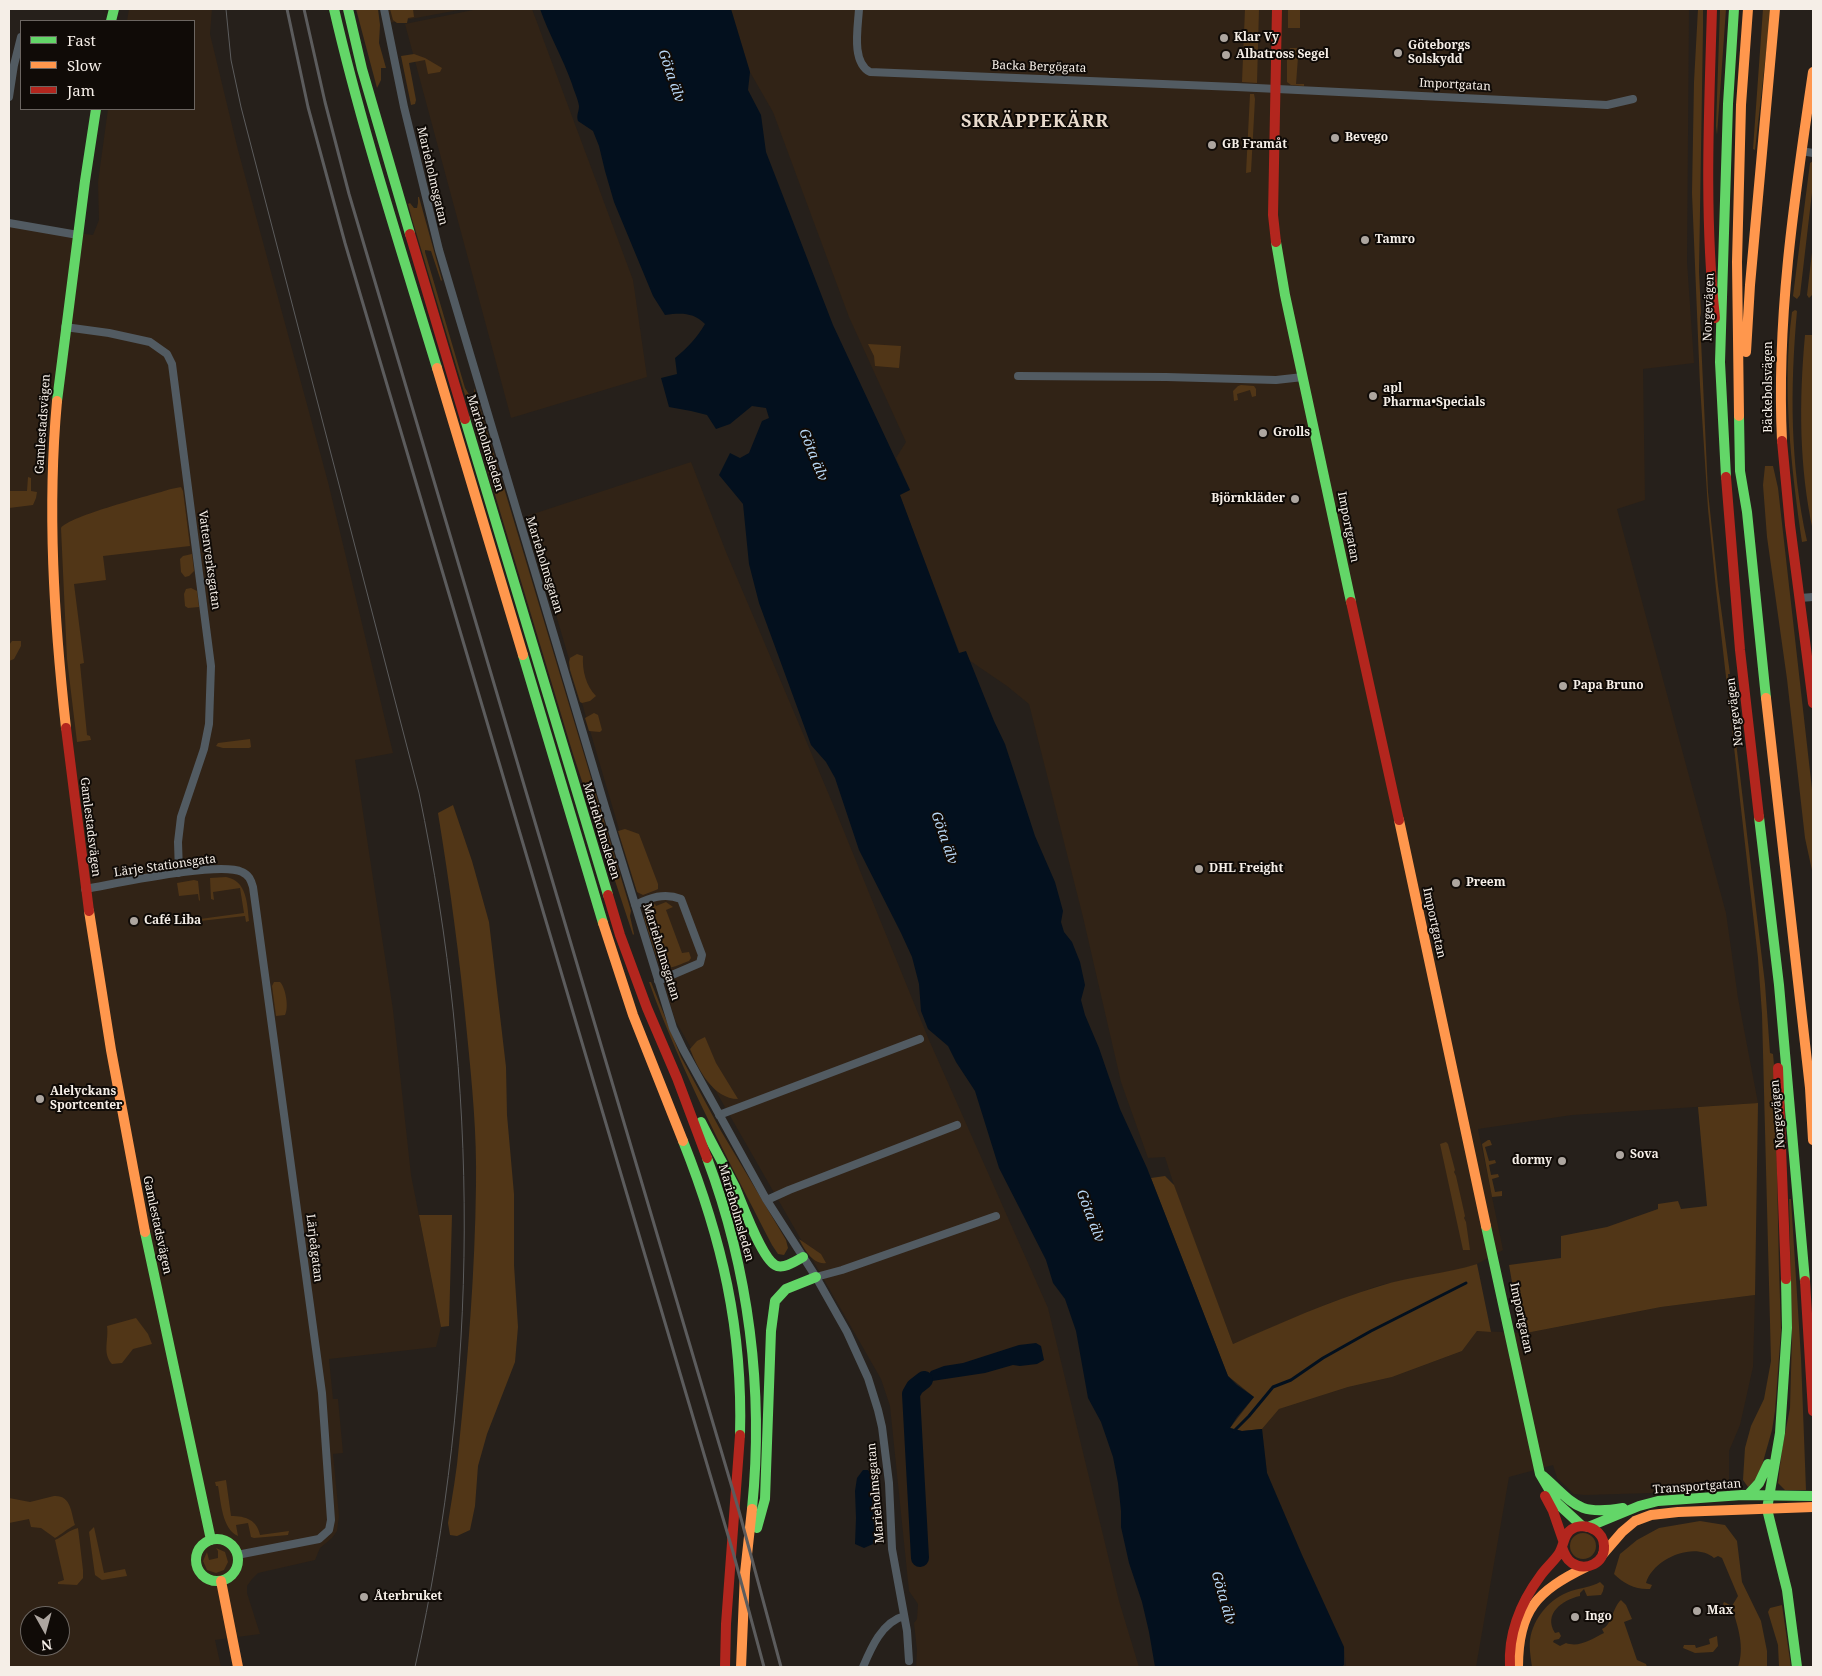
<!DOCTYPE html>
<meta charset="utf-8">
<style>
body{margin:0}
#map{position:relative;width:1822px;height:1676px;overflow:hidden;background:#26201b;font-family:"Noto Serif",serif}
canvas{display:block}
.frame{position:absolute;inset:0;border:10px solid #f5eee7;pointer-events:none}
.legend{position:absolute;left:20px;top:20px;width:175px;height:90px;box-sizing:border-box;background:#100b07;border:1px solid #6c6661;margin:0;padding:6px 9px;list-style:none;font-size:15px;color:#f5eee7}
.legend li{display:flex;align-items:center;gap:10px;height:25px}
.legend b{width:25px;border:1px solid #6c6661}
.north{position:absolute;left:20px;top:1606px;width:50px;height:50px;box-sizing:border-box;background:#100b07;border:1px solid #6c6661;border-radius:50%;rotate:173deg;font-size:14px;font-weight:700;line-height:20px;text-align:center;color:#f5eee7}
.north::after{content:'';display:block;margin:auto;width:18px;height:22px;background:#ada6a0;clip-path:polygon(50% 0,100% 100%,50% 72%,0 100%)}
</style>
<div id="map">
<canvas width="1822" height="1676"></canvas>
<div class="frame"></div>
<ul class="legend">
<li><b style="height:6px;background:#63d668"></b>Fast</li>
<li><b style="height:6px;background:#ff974d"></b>Slow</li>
<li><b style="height:6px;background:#b3261e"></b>Jam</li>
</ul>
<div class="north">N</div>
</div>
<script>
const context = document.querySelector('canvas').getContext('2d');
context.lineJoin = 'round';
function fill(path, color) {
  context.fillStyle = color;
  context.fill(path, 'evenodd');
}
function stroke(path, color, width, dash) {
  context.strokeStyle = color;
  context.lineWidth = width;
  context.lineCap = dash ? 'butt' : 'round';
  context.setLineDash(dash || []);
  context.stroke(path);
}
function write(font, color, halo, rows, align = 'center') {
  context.font = font + ' "Noto Serif",serif';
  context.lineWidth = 4;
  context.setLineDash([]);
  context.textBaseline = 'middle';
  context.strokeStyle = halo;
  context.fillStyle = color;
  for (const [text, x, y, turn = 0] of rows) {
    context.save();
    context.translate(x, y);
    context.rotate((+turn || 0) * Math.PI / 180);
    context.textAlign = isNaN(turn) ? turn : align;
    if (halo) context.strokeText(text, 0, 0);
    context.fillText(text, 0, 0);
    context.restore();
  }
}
fill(new Path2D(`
 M129 9H212L210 34 238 150 328 482 393 753 355 760 393 1010 411 1175 441 1327 436 1347 329 1359 333 1399H338L343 1453 333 1454 339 1516 337 1531 332 1538 320 1548 315 1560 258 1573 252 1579 247 1586V1593L260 1634 215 1640 221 1667H9V224L93 235 99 220 98 182 108 109H194V21H127ZM30 1616H60V1646H30Z
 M387 9H464L389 23Z
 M478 9H532L633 280 647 377 511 418 405 24Z
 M731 9H1689L1687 262 1694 363 1643 369 1645 500 1617 509 1726 913 1738 998 1758 1103 1572 1115 1478 1129 1503 1250 1477 1264 1463 1269 1381 1285 1327 1304 1233 1344 1179 1201 1165 1157 1148 1158 1121 1082 1083 917 1029 704 1007 686 960 654 899 494 910 490 896 458 906 442 849 317 773 112 750 72Z
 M691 462 726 552 832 802 929 1040 1048 1308 1119 1601 1139 1667H916L917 1650 914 1623 917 1619 918 1604 909 1591 890 1406 881 1379 675 1020 527 516Z
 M1755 1295 1753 1367 1740 1425 1729 1451V1484L1681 1486 1652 1493 1585 1495 1574 1494 1557 1478 1553 1465 1509 1477 1476 1667H1346L1344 1647 1302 1555 1267 1473 1262 1429 1279 1409 1348 1387 1392 1377 1462 1351 1477 1331 1526 1333 1661 1307Z`), '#312316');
fill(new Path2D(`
 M356 9H378L380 25 379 43 386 68H381V80L377 88Z
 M390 9 398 10 413 9 414 17 408 18 407 23H397L393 20Z
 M1245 9H1259L1257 83 1242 82Z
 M1288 9H1300V28H1288Z
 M1698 9H1703V28L1699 272 1701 313 1700 318 1708 492 1718 586 1730 674H1728L1729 684 1765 984 1770 1053 1773 1054 1775 1076 1779 1269 1781 1330 1775 1411 1772 1430 1759 1476 1748 1487 1743 1480 1745 1448 1751 1426 1764 1399 1771 1361 1762 1014 1758 958 1716 589 1708 509 1700 385 1692 193 1694 82Z
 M1720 9H1726L1717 135 1716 126Z
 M1763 9H1771L1755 150 1753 149Z
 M1290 48H1298V55L1307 56V57H1298L1296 84H1304V86L1291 85 1287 82V54Z
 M414 54 425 58 442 68 440 72 428 74 425 60 409 63 416 100 415 104 411 105 401 56Z
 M1250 94H1254L1255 99 1251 172 1246 173Z
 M1813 161V184L1800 295 1797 299 1793 296 1810 163Z
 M418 197H419L442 280 441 281 431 251 425 250V252L465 388 472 399 474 395V388L631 911 630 916 634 934 633 935 573 754 412 219 408 204 410 203 414 208H417L418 203Z
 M1813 244V294L1809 298 1807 295Z
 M1795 310 1797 311C1790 389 1790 464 1807 541L1802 542C1791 466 1782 388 1792 312Z
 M1805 335H1813V531C1799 466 1799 401 1805 335Z
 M868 344 901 346 899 368 875 366 874 356Z
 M1241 385 1254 386 1256 389V396L1252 397 1250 390 1237 394 1238 400 1234 401 1233 391 1238 386Z
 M1765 466H1773L1778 488 1813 798V875L1805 838 1787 679 1767 537 1763 485Z
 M28 477 31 478V491L37 492 36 498 33 505 9 508V491H27Z
 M181 487 183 491 190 546 103 556 106 580 74 584 84 663 80 664 87 735 90 736 91 740 77 742 67 659 61 528C69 516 152 495 171 489Z
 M192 554 194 571 189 576 185 577 181 572 180 559 183 556Z
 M191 588 197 591 199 607 188 608 185 606 184 594 186 589Z
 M12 641H21V646L14 659 9 661V645Z
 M577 654 583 656C582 670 586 686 596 696L590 701 582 703 580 702 570 670 569 662 570 658Z
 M594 713 598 715 602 730 600 732 589 731 585 718Z
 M250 739 251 747 249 748H223L216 746 218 743Z
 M453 805 472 861 489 922 506 1067 507 1115 514 1194V1265L518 1327 515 1362 487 1434 478 1466 475 1506 470 1530 457 1536 450 1535 448 1523C452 1497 457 1471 459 1445 468 1359 475 1271 476 1185 477 1134 472 1084 467 1034 460 960 450 886 438 813Z
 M625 829 639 834 658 884V889L656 890 643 895 637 892 618 831Z
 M226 877C247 881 247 903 249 921L246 922 245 916 200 921V919L244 913 240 888 213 892 214 900 211 899 210 878Z
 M194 880 198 881 200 900 199 901 198 894 179 896 177 883Z
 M666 902 673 907 666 910 682 953 689 952 691 958 689 961C677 965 663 975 657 959L644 918 645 908 655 904 656 906Z
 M274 982H280C286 988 289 1008 285 1015L276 1016 272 986Z
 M649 982H651L681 1057 721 1131 786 1240 788 1248 784 1255 778 1254 772 1245C728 1159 682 1074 649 982Z
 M705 1037 716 1063 738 1099C713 1099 698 1069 690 1049L697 1041Z
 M1758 1103 1755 1295 1661 1307 1526 1333 1513 1288 1509 1265 1561 1258V1236L1607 1227 1658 1209V1204L1678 1201 1681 1209 1707 1206 1698 1107Z
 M1488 1140H1490L1492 1145 1485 1147 1489 1161 1495 1160 1496 1163 1489 1165 1491 1175 1498 1174 1499 1177 1492 1179 1495 1192 1502 1191V1196L1492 1197 1482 1144Z
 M1446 1142 1448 1144 1455 1170 1454 1172 1456 1176 1465 1216 1464 1218 1466 1222 1470 1250H1463L1440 1144Z
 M1165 1176 1174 1185 1233 1344C1281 1323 1329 1301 1380 1286 1411 1276 1445 1274 1477 1264L1491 1332 1477 1331 1462 1351 1392 1377 1348 1387 1279 1409 1262 1429 1242 1431 1230 1428 1254 1397 1228 1376 1151 1178Z
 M1789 1199H1791L1801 1358 1806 1490H1785L1778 1483 1782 1449 1790 1408 1792 1336Z
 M419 1215H452L449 1326 441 1327Z
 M799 1239 821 1254 826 1263C813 1265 804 1249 799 1239Z
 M136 1318 148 1334 152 1344 133 1349 122 1363 112 1364C102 1353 109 1340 107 1326Z
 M226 1480 231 1516C246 1516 257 1520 260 1535L289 1531 288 1535 254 1538 251 1537 248 1523 236 1525 238 1536C222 1529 221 1502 218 1486H216L215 1482Z
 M54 1496C71 1495 71 1512 75 1525 67 1529 62 1534 55 1538L41 1528 31 1527 29 1519 9 1523V1498L30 1502Z
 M1700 1521 1725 1525 1737 1541 1742 1582 1761 1621 1767 1651V1667H1738C1745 1647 1738 1627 1732 1608L1726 1609 1723 1604 1724 1602 1732 1606 1738 1596 1722 1558 1718 1556 1714 1558C1694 1541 1653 1559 1646 1583L1652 1585 1650 1589C1636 1590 1624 1584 1614 1574L1620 1554 1637 1540 1659 1528Z
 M94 1527 104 1573 125 1569 127 1576 102 1580 95 1575 89 1532Z
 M78 1528 83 1570V1578L77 1585 58 1584V1582L64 1580 55 1540C64 1536 69 1530 78 1528Z
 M1570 1546a13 13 0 1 1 26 0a13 13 0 1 1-26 0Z
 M216 1548 225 1552 228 1562 224 1570 216 1573 207 1570 203 1561 207 1552 209 1560 218 1558V1551Z
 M1600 1582 1604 1586 1603 1591 1601 1595 1587 1596 1584 1589 1580 1593V1596C1562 1600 1543 1614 1555 1633L1559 1632 1561 1636 1559 1639 1554 1640 1553 1642 1560 1646 1566 1643C1579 1648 1592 1639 1604 1633L1602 1629C1613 1624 1612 1608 1621 1600L1626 1605 1632 1619 1624 1622 1637 1660 1646 1664 1647 1667H1532C1531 1659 1529 1648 1530 1640 1533 1618 1550 1598 1571 1591 1580 1588 1592 1587 1600 1582Z
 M1782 1605 1791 1667H1779L1778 1645 1768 1612 1770 1608Z
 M1717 1636 1718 1646 1713 1652 1695 1653 1683 1648 1684 1645H1695L1696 1648 1710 1644 1709 1639Z`), '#513617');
fill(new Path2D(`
 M540 9H731L750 72 748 90 761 115 766 152 833 325 910 490 900 495 959 653 966 651 994 721 1005 744 1035 836 1055 882 1063 911 1061 922 1064 932 1072 942 1080 962 1085 985 1081 1000 1085 1015 1099 1048 1120 1109 1147 1168 1228 1376 1237 1385 1254 1397 1237 1417 1230 1428 1242 1431 1262 1429 1267 1473 1302 1555 1344 1647V1665L1341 1667H1155L1149 1632 1142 1602 1129 1563 1121 1527V1511L1118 1483 1113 1457 1101 1422 1088 1398 1076 1331 1065 1299 1053 1283 1046 1260 999 1168 975 1091 956 1062 948 1046 928 1029 921 1011 919 984 912 957 901 933 859 850 835 778 826 762 811 745 759 603 749 564 743 504 719 475 730 453 740 458 749 453 762 421 769 418 766 408 752 406 730 424 716 429 707 415 691 411 669 407 661 378 677 374 675 358C687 348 697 338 705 324 693 312 681 313 665 315L653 296 614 202 605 171 599 146 593 131 578 121C576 115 579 112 579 106 578 99 574 91 572 84 563 58 549 35 540 9Z
 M1036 1343 1041 1346 1044 1360 1037 1364 1020 1366 1013 1365 985 1373 932 1381H926L924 1380 931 1371 944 1366 963 1363 1019 1345Z
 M863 1470H868L870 1473 875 1539 873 1544 864 1548 855 1544 856 1518 855 1491 857 1478Z`), '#03101e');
stroke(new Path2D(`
 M1234 1431 1249 1416 1273 1387 1291 1380 1323 1358 1371 1331 1466 1283`), '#03101e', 3);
stroke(new Path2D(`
 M920 1558 911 1394 915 1387 924 1380`), '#03101e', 18);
stroke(new Path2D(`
 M384 9 404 107 439 250 605 807 673 1028 683 1049 766 1199 816 1277 847 1332 868 1378 878 1410 882 1427 889 1483 892 1549 907 1631 909 1661
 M859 9C858 27 851 62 870 72L1236 87 1607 105 1633 99
 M9 97 14 65 21 37
 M1801 151 1813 153
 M9 223 78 235
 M65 327 109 333 150 342 167 354 172 364 211 666 209 724 204 749 181 817 178 842 179 873
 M1018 376 1166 377 1276 380 1303 377
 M1800 598 1813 597
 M85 889C115 884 219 861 242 872 249 875 251 880 253 887L322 1393 331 1520 329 1530 319 1539 237 1555
 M635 905C650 898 664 892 681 899L702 955 700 963 658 981
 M719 1115 920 1039
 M767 1200 789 1190 957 1125
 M816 1277 842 1270 996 1216
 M863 1667C871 1648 882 1622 904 1616`), '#525b62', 8);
stroke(new Path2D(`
 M334 9C362 130 401 249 437 368
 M348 9 362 69 410 234
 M111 21 114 9
 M1276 242 1285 295 1351 602
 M57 401 85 181 96 109
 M1739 416 1740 471 1747 512 1766 698
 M465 419 608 895
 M1726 477 1720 362 1728 104 1734 9
 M523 655 603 923
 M1759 817 1779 985 1805 1281
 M701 1122C712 1144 724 1165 735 1187 742 1203 761 1257 775 1265 783 1270 796 1261 803 1257
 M683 1141C722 1239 743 1329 740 1435
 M707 1158C749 1270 764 1390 752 1509
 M1486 1226 1540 1474 1557 1503 1582 1526
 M145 1232 211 1540
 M1786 1279 1787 1328 1780 1433 1767 1509 1787 1590 1797 1667
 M1543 1476C1575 1504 1577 1516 1623 1508
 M1748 1495 1759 1483 1768 1464
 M1588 1527 1639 1506 1658 1501 1742 1495 1813 1496
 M757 1528 765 1499 771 1331 775 1301 786 1289 816 1277
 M196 1560a21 21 0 1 1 42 0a21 21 0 1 1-42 0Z`), '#63d668', 10);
stroke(new Path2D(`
 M1746 352 1750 285 1775 9
 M437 368 523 655
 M57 401C47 510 54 619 66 728
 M1739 416 1737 262 1741 105 1748 9
 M1782 441C1776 317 1795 194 1813 72
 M1766 698 1810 1088 1813 1140
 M1399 820 1486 1226
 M89 911 111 1050 145 1232
 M603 923 633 1015 683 1141
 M1603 1554 1622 1532 1635 1521 1651 1515 1678 1512 1813 1507
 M221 1581 238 1667
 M741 1667 745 1573 752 1509
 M1518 1667C1518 1610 1537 1591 1586 1567`), '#ff974d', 10);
stroke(new Path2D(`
 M1712 9C1709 112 1704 215 1715 318
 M410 234 465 419
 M1276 242 1273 215 1277 9
 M1782 441 1790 525 1813 703
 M1726 477 1740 650 1759 817
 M1351 602 1399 820
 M66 728 89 911
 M608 895 620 935 647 1008 677 1078 707 1158
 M1778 1068 1786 1279
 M1805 1281 1813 1411
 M1545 1496 1553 1511 1563 1540
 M725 1667 726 1624 740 1435
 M1510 1667C1508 1633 1521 1602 1541 1575 1546 1568 1553 1562 1558 1555 1563 1548 1563 1540 1567 1534 1573 1525 1586 1524 1595 1530 1600 1533 1604 1539 1604 1546 1605 1563 1586 1572 1572 1563 1566 1559 1564 1553 1562 1547`), '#b3261e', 10);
stroke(new Path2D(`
 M226 9 231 60 241 107 419 793C480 1086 480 1374 415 1667`), '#5c5c5d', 1);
stroke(new Path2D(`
 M287 9 308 107 345 243 733 1552 764 1667
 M304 9 325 102 349 194 739 1511 781 1667`), '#5c5c5d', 3);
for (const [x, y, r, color] of [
 [1224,38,5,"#ada6a0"],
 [1398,53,5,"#ada6a0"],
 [1226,55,5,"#ada6a0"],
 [1335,138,5,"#ada6a0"],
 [1212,145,5,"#ada6a0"],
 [1365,240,5,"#ada6a0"],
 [1373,396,5,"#ada6a0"],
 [1263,433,5,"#ada6a0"],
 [1295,499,5,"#ada6a0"],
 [1563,686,5,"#ada6a0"],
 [1199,869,5,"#ada6a0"],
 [1456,883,5,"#ada6a0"],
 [134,921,5,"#ada6a0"],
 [40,1099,5,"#ada6a0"],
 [1620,1155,5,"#ada6a0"],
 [1562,1161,5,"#ada6a0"],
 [364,1597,5,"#ada6a0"],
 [1697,1611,5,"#ada6a0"],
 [1575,1617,5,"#ada6a0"]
]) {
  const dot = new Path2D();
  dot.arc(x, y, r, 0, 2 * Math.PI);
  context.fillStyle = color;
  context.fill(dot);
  stroke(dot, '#100b07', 2);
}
write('bold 12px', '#f5eee7', '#100b07', [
 ["Klar Vy",1234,38],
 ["Göteborgs",1408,46],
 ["Solskydd",1408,60],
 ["Albatross Segel",1236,55],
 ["Bevego",1345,138],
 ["GB Framåt",1222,145],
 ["Tamro",1375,240],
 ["apl",1383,389],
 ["Pharma•Specials",1383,403],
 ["Grolls",1273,433],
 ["Björnkläder",1285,499,"right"],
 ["Papa Bruno",1573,686],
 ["DHL Freight",1209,869],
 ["Preem",1466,883],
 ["Café Liba",144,921],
 ["Alelyckans",50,1092],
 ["Sportcenter",50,1106],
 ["Sova",1630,1155],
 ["dormy",1552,1161,"right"],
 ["Återbruket",374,1597],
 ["Max",1707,1611],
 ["Ingo",1585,1617]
], 'left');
write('12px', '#f5eee7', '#100b07', [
 ["Backa Bergögata",1039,67,2],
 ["Importgatan",1455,85,3],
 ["Marieholmsgatan",432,176,77],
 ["Norgevägen",1709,307,-88],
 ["Bäckebolsvägen",1769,387,-90],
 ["Gamlestadsvägen",43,424,-86],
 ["Marieholmsleden",485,443,73],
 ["Importgatan",1348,527,79],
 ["Vattenverksgatan",209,560,82],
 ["Marieholmsgatan",544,565,73],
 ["Norgevägen",1735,712,-97],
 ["Gamlestadsvägen",90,827,83],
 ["Marieholmsleden",601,831,73],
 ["Lärje Stationsgata",165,866,-8],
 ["Importgatan",1434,923,78],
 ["Marieholmsgatan",661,952,73],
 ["Norgevägen",1778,1114,-95],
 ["Marieholmsleden",736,1213,74],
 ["Gamlestadsvägen",157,1225,78],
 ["Lärjeågatan",314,1248,83],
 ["Importgatan",1521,1318,78],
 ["Transportgatan",1697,1487,-4],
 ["Marieholmsgatan",876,1493,-95]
]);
write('italic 14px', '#b9d9f8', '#100b07', [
 ["Göta älv",671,76,71],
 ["Göta älv",813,455,68],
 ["Göta älv",944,838,71],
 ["Göta älv",1090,1216,69],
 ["Göta älv",1223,1598,74]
]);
context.letterSpacing = '1px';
write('bold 18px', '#e9dbcd', '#100b07', [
 ["SKRÄPPEKÄRR",1035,122]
]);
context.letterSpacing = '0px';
</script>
